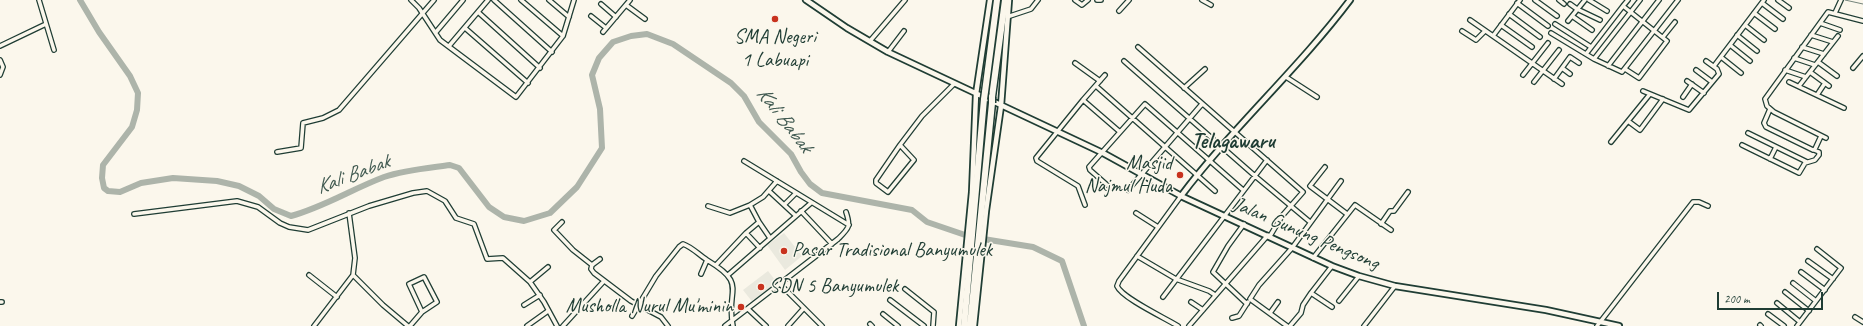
<!DOCTYPE html>
<style>
body{margin:0}
#map{position:relative;width:1863px;height:326px;overflow:hidden;background:#fbf7ec;font-family:Caveat,sans-serif}
canvas{display:block}
.scale{position:absolute;left:1717px;top:292px;width:106px;height:18px;box-sizing:border-box;border:2px solid #1f3d34;border-top:0;padding-left:5px;font-size:12px;line-height:14px;white-space:nowrap;color:#1f3d34;-webkit-text-stroke:3px #fbf7ec;paint-order:stroke}
</style>
<div id="map">
<canvas width="1863" height="326"></canvas>
<div class="scale">200 m</div>
</div>
<script>
const context = document.querySelector('canvas').getContext('2d');
context.lineJoin = 'round';
function fill(path, color) {
  context.fillStyle = color;
  context.fill(path, 'evenodd');
}
function stroke(path, color, width, dash) {
  context.strokeStyle = color;
  context.lineWidth = width;
  context.lineCap = dash ? 'butt' : 'round';
  context.setLineDash(dash || []);
  context.stroke(path);
}
function write(font, color, halo, rows, align = 'center') {
  context.font = font + ' Caveat,sans-serif';
  context.lineWidth = 3;
  context.setLineDash([]);
  context.textBaseline = 'middle';
  context.strokeStyle = halo;
  context.fillStyle = color;
  for (const [text, x, y, turn = 0] of rows) {
    context.save();
    context.translate(x, y);
    context.rotate((+turn || 0) * Math.PI / 180);
    context.textAlign = isNaN(turn) ? turn : align;
    if (halo) context.strokeText(text, 0, 0);
    context.fillText(text, 0, 0);
    context.restore();
  }
}
fill(new Path2D(`
 M784 233 802 256 785 270 767 245Z
 M768 271 779 285 754 304 743 290Z`), '#eae9de');
stroke(new Path2D(`
 M1845 0 1863 4`), '#74847b', 1);
stroke(new Path2D(`
 M80 0 99 32 130 76 138 93 137 110 132 127 103 165 102 178 104 188 108 191 120 192 141 183 173 178 217 181 239 186 259 196 274 209 291 216C324 207 352 189 384 177 405 170 429 168 450 165L459 168 489 207 504 217 524 221 550 213 577 187 602 148 600 109 592 75 599 58 613 42 631 36 647 34 673 44 731 83 744 96 759 122 791 154 801 172 810 184 822 193 912 210 927 222 971 237 1033 247 1062 261 1084 326`), '#adb4aa', 6);
const minor = new Path2D(`
 M39 0 54 50
 M411 0 419 8 440 40 516 97 563 36 574 0
 M494 0 552 52
 M521 0 563 36
 M549 0 569 17
 M1075 0 1082 5 1088 0
 M1097 0H1101
 M1202 0 1211 5
 M1520 0 1493 36 1562 84
 M1535 0 1557 16
 M1559 0 1564 4
 M1589 0 1607 11
 M1778 0 1789 8
 M1517 3 1548 26
 M1762 3 1783 19
 M601 4 616 17
 M1570 4 1577 9 1600 20
 M626 5 645 19
 M1119 11 1129 0
 M478 12 540 68
 M1754 13 1775 29
 M1835 13 1841 0
 M1509 14 1540 37
 M591 16 606 28
 M1572 16 1592 30
 M1007 17 1031 9 1038 0
 M1470 20 1493 36
 M1568 21 1585 0
 M1820 23 1840 30
 M1555 24 1591 47
 M1501 25 1532 47
 M1745 25 1764 40
 M465 28 528 83
 M1462 31 1476 40 1485 31
 M436 32 463 0
 M603 32 630 0
 M1551 33 1594 59 1622 72 1678 0
 M1737 35 1757 51
 M1811 35 1833 42
 M1663 37 1675 22
 M870 41 905 0
 M1730 45 1750 61
 M0 46 46 24
 M449 46 488 0
 M1138 47 1303 192 1282 216 1270 236
 M1802 47 1824 54
 M888 52 904 31
 M1586 54 1623 6
 M1721 57 1741 73
 M1794 58 1815 65
 M1594 59 1640 0
 M0 60 3 67 0 75
 M1124 61 1255 176 1310 222
 M1818 62 1837 76
 M1075 63 1100 81
 M1608 66 1659 0
 M1714 66 1764 0
 M1562 68 1570 74
 M1853 68 1863 56
 M1625 69 1639 78 1667 41 1623 6 1628 0
 M1696 70 1712 82
 M1785 70 1806 77
 M1810 72 1829 86
 M1523 75 1548 43
 M1286 77 1317 97
 M1554 79 1570 57 1579 63
 M1687 81 1704 93
 M1534 82 1559 50
 M1789 82 1844 108
 M1096 86 1215 191
 M1799 86 1838 36
 M1184 88 1205 69
 M1643 91 1689 110 1719 74 1717 69 1706 61
 M1817 95 1825 83
 M1683 97 1692 84
 M1083 100 1105 75
 M1770 109 1764 123 1766 127 1813 150 1815 149 1821 136
 M1628 121 1640 130 1663 99
 M1748 133 1807 162
 M1826 138 1774 112 1767 106 1765 99 1828 12 1863 21
 M1611 142 1650 94
 M900 145 876 180V183L888 192 914 160 900 145 922 116 954 84
 M1742 145 1799 173 1805 163 1815 160 1819 155V152L1814 150
 M277 152 301 148 303 123 323 118 339 110 434 0
 M1770 159 1776 147
 M744 161 849 225
 M1325 167 1310 186 1347 214
 M1107 185 1090 170 1089 167 1145 104 1243 190
 M1128 190 1202 104
 M769 191 796 216
 M785 204 796 193
 M1085 205 1078 186 1037 161 1036 158 1083 100 1120 132
 M708 206 730 213 750 205
 M801 211 832 244
 M349 213 355 258 353 275 383 305 408 326
 M1136 213 1158 227
 M134 214 237 201 258 207 280 223 289 227 308 230 369 206 413 193 427 191 445 201 456 218 474 224 487 259 503 258 530 282 544 302 557 326
 M562 222 554 230 573 250 592 265 591 269 594 273 631 301 661 317 668 326
 M759 222 750 205 763 197 777 181
 M1244 224 1228 246 1213 272 1247 304
 M1381 224 1390 211H1394L1408 192
 M746 233 759 222 770 238
 M1137 256 1176 279 1209 291 1215 295
 M1313 258 1355 205 1391 230
 M1808 261 1833 279
 M592 265 600 259
 M716 265 746 233 760 248
 M1801 272 1825 290
 M701 274 707 260
 M309 275 337 297
 M728 275 811 203
 M530 282 548 267
 M1793 283 1816 301
 M780 284 822 326
 M905 289 934 312 933 326
 M1785 292 1809 311
 M1311 293 1332 307
 M1163 297 1267 160
 M890 300 924 326
 M1339 301 1359 276
 M0 302H2
 M1191 302 1203 310
 M1777 303 1800 322
 M524 305 540 295
 M748 309 766 326
 M1270 313 1278 302
 M883 314 898 326
 M1768 314 1784 326
 M632 316 656 276 679 247 683 244C692 247 699 255 707 260 749 285 725 289 733 326
 M1855 317 1863 322
 M1232 318 1239 316 1248 302
 M870 324 872 326
 M1760 325 1761 326
 M314 326 353 275
 M410 326 422 312 437 302 424 277 409 284 422 312
 M527 326 548 311
 M563 326 604 281
 M725 326 838 239C849 228 851 227 846 212
 M788 326 804 308
 M1178 326C1165 318 1122 298 1117 286L1119 281 1181 196
 M1189 326 1268 235
 M1287 326 1250 299 1259 285 1292 248 1341 181
 M1290 326 1301 313 1303 305 1311 293 1332 266
 M1364 326 1395 286
 M1597 326 1693 202H1699L1708 206
 M1797 326 1841 268 1817 249`);
const tertiary = new Path2D(`
 M806 0 847 28 888 52 1103 153 1183 197 1332 266 1359 276 1395 286 1546 310 1619 326
 M1181 196C1233 127 1298 69 1350 0
 M959 326 972 192 976 94 990 0
 M974 326 986 211 1001 106 1009 0`);
const trunk = new Path2D(`
 M985 92 997 0
 M992 97 1005 0
 M964 326 984 99
 M970 326 992 103`);
stroke(minor, '#1f3d34', 6);
stroke(tertiary, '#1f3d34', 8);
stroke(trunk, '#1f3d34', 9);
stroke(minor, '#fbf7ec', 3.5);
stroke(tertiary, '#fbf7ec', 4.5);
stroke(trunk, '#fbf7ec', 6);
const trunkBridge = new Path2D(`
 M984 99 985 92
 M992 103V97`);
stroke(trunkBridge, '#1f3d34', 9, []);
stroke(trunkBridge, '#fbf7ec', 6);
for (const [x, y, r, color] of [
 [775,19,4,"#c8321e"],
 [1180,175,4,"#c8321e"],
 [784,251,4,"#c8321e"],
 [761,287,4,"#c8321e"],
 [741,307,4,"#c8321e"]
]) {
  const dot = new Path2D();
  dot.arc(x, y, r, 0, 2 * Math.PI);
  context.fillStyle = color;
  context.fill(dot);
  stroke(dot, '#fbf7ec', 1.5);
}
write('20px', '#1f3d34', '#fbf7ec', [
 ["SMA Negeri",775,38,"center"],
 ["1 Labuapi",775,61,"center"],
 ["Masjid",1172,164],
 ["Najmul Huda",1172,187],
 ["Pasar Tradisional Banyumulek",792,251,"left"],
 ["SDN 5 Banyumulek",769,287,"left"],
 ["Musholla Nurul Mu'minin",733,307]
], 'right');
write('20px', '#1f3d34', '#fbf7ec', [
 ["Jalan Gunung Pengsong",1306,234,23]
]);
write('italic 21px', '#425b52', '#fbf7ec', [
 ["Kali Babak",784,120,52],
 ["Kali Babak",353,175,-21]
]);
write('bold 22px', '#1f3d34', '#fbf7ec', [
 ["Telagawaru",1233,142]
]);
</script>
